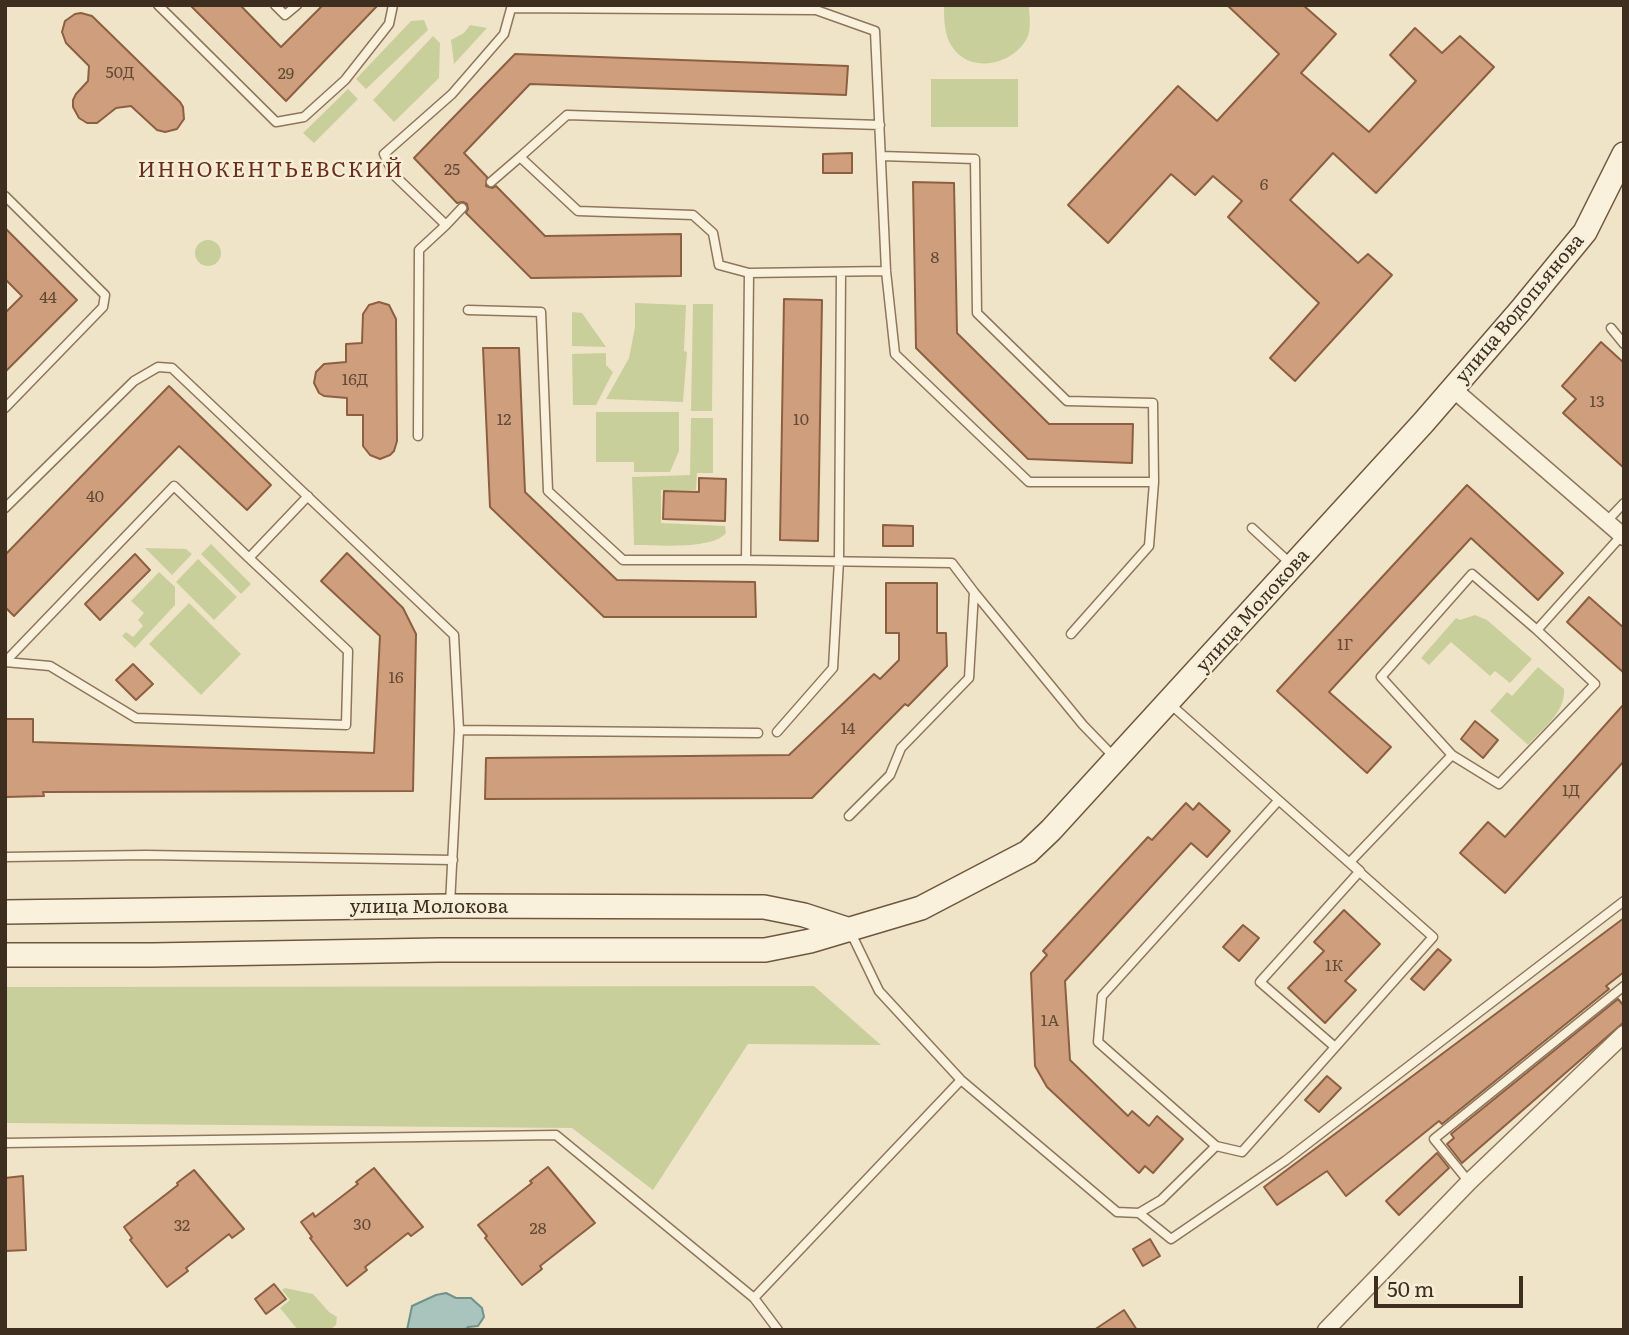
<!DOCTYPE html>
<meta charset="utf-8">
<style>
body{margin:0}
#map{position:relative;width:1629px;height:1335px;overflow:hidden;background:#f0e4c8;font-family:Literata,serif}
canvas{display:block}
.frame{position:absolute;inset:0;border:7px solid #3d2e20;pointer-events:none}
.scale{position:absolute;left:1374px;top:1276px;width:149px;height:32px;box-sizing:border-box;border:4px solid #3d2e20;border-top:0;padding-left:9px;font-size:21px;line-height:24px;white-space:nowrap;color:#3d2e20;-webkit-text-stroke:5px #f7eed8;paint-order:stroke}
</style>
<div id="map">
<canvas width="1629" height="1335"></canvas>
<div class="frame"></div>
<div class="scale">50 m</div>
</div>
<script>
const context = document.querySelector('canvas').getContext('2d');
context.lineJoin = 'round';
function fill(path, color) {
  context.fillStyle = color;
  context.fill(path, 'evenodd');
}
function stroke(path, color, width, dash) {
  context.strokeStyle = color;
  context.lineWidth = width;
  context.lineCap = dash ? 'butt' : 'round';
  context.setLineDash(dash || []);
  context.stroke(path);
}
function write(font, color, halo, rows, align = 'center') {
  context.font = font + ' Literata,serif';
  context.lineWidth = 5;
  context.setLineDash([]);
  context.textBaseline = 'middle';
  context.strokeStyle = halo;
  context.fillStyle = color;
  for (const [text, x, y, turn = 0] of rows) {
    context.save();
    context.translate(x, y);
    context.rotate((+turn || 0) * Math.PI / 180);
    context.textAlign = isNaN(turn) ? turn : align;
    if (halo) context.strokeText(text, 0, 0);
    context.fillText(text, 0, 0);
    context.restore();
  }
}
fill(new Path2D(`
 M944 5H1029C1029 16 1032 28 1027 38 1013 65 971 74 953 48 944 36 944 20 944 5Z
 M424 20 428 30 366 89 356 79 411 21Z
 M470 25 487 28 454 64 451 40 464 33Z
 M433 36 440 43 439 78 394 122 373 100Z
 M931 79H1018V127H931Z
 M348 89 358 99 314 143 303 133Z
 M195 253a13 13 0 1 1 26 0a13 13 0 1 1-26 0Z
 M635 303 686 305 684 351 687 352 683 402 606 399 629 358 635 327Z
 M693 304H713L712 411H691Z
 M572 312 582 313 606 347 572 346Z
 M606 353V365L613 372 596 405H573L572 354Z
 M596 412H679V451L670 472H634V462H596Z
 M691 418H713V473H697L696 490H661V523L725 526 726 533C712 550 657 545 634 545L632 477 690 475Z
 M211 544 251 584 241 594 201 554Z
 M145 548 186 549 192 554 172 575Z
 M198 559 237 597 214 620 176 582Z
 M159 572 175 587V605L135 648 122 636 126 632 133 637 143 626 138 620 144 613 131 601Z
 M189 603 241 654 201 695 149 644Z
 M1475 615 1487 620 1532 659 1510 683 1495 671 1490 676 1451 642 1429 665 1421 658 1456 618 1460 620Z
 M1538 667 1564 689C1566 712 1542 729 1528 745L1490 711 1507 692 1512 696Z
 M814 986 881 1045 748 1044 653 1190 572 1128 6 1123 5 987Z
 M285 1288 313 1294 329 1312 337 1317 336 1325 330 1330H298L280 1308 290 1300 282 1290Z`), '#c9cf9b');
const water = new Path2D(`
 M446 1293 456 1298H471L482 1308 484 1317 478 1326 468 1327 465 1330H407L412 1306 436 1295Z`);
fill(water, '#a9c4bc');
stroke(water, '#6f938a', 2);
const building = new Path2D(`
 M190 5H240L281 47 323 5H378L286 101Z
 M1227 5H1303L1336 34 1301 73 1369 132 1416 81 1390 55 1415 28 1442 53 1460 36 1494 67 1376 193 1333 153 1290 200 1358 263 1368 254 1392 275 1295 381 1270 358 1319 303 1228 217 1242 201 1213 176 1195 195 1171 174 1108 243 1068 205 1178 86 1217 121 1279 54Z
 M81 13 92 16 180 102 183 107 184 119 177 129 165 132 157 130 131 106 116 108 97 123H87L79 118 73 107V100L76 94 88 81 89 66 66 43 62 32 65 21 75 14Z
 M515 54 848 66 846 95 530 84 464 153 487 177 486 186 492 188 496 186 545 236 681 234V276L531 278 466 213 468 209 467 204 463 202 457 203 414 158Z
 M852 153V173H823V154Z
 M913 182 954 183 957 333 1049 424H1133L1132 463 1028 459 916 348Z
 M5 228 77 300 5 372V313L22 296 5 279Z
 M784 299 822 300 818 541 780 540Z
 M379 302 389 305 396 319 397 441 394 451 390 455 380 459 370 455 363 446V415H347V398L324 396 319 393 314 383 316 372 324 364 346 362V344L362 343 363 314 369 305Z
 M1601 342 1624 363V468L1563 413 1576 399 1562 386Z
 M483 348H519L525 492 617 580 755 582 756 617H604L490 507Z
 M169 386 271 485 247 510 179 446 14 616 5 607V555Z
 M699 478 726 479 725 521 663 519 664 491 699 492Z
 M1467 485 1563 573 1538 600 1471 538 1329 692 1391 747 1367 773 1277 691Z
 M883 525 913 526V546H883Z
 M347 553 403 608 416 634 413 791 43 792 44 796 5 797V719H33V742L374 753 380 636 321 581Z
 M135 554 150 570 100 620 85 604Z
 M886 583H937V633H946L947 666 908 706 905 704 812 798 485 799 486 758 789 755 874 674 880 679 899 660V633H886Z
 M1589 597 1624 628V673L1567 622Z
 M133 664 153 684 136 700 116 680Z
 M1624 704V761L1505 893 1460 853 1488 822 1505 837Z
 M1475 721 1498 740 1483 758 1461 739Z
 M1186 803 1193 810 1199 803 1230 831 1207 857 1191 843 1065 981 1070 1060 1128 1116 1132 1111 1149 1126 1157 1116 1183 1139 1153 1173 1145 1166 1139 1173 1047 1087 1035 1066 1031 973 1047 955 1043 951 1148 837 1152 840Z
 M1344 910 1380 944 1345 981 1356 990 1325 1023 1288 988 1324 951 1314 942Z
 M1624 918V972L1606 986 1609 989 1442 1124 1439 1121 1346 1196 1327 1171 1277 1205 1264 1187Z
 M1243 925 1259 938 1239 961 1223 947Z
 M1438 949 1451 960 1424 990 1411 979Z
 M1618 999 1624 1006V1022L1462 1163 1447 1144 1454 1138 1451 1134Z
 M1327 1076 1341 1088 1319 1112 1305 1100Z
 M1437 1153 1449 1168 1399 1215 1386 1201Z
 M548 1167 595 1223 540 1266 542 1269 522 1285 485 1238 487 1236 478 1225 532 1183 530 1181Z
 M374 1168 423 1227 411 1236 408 1233 365 1267 367 1270 347 1286 310 1238 312 1237 301 1222 313 1213 315 1217 358 1184 356 1182Z
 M194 1170 244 1229 232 1238 229 1234 186 1268 188 1271 167 1287 130 1240 132 1238 124 1227 178 1185 177 1183Z
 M23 1176 26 1250 5 1251V1178Z
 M1150 1239 1160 1256 1143 1266 1133 1249Z
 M274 1284 286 1299 266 1314 255 1299Z
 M1124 1310 1137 1330H1094Z`);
fill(building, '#cf9f7d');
stroke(building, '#8d5f41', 2);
const lane = new Path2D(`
 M158 5 276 122 304 117 345 80 389 24 393 5
 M275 5 285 15 297 5
 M512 8 816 10 875 31 886 271 895 354 1029 482H1154L1153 403 1067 401 977 313 975 159 881 156
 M880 125 567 115 520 157 578 211 693 215 713 233 719 265 749 273 886 271
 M491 182 520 157
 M5 196 105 295 103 307 5 408
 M462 208 446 225 394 175 384 154 452 94 504 34 512 5
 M468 310 541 312 548 491 623 560H746L749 273
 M1611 328 1624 344
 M418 436 419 250 446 225
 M5 508 134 381 158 367 172 368 454 635 459 730 450 904
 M1606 522 1624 503
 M1252 528 1291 564
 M746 560 952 563 974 592 969 678 901 748 890 775 849 816
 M974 592 1083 725 1115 758
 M1071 634 1149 546 1154 482
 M5 662 50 666 136 718 346 725 348 651 249 558
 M5 662 174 486 249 558 308 496
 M1169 703 1433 937 1242 1152 1216 1146 1098 1042 1102 996 1278 801
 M459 730 758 733
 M777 732 833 668 839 560 841 272
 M1452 755 1381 677 1472 574 1537 630 1622 535
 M5 857 146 855 453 860
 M851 933 879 991 961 1080 1117 1212 1139 1213 1161 1200 1216 1146
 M1335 1047 1260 982 1360 871 1350 862 1452 755 1499 784 1595 684 1537 630
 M5 1143 556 1135 754 1298
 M1469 1182 1434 1139 1624 986
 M1139 1213 1171 1239 1285 1161 1624 901
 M778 1330 754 1298 961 1080`);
const street = new Path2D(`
 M1453 389 1624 537
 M1326 1330 1469 1182 1624 1034`);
const secondary = new Path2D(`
 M5 912 450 906 764 907 804 915 850 930
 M5 955H152L439 950H765L810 941 921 908 1028 852 1051 830 1423 423 1520 311 1585 232 1624 154`);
stroke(lane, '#8d765c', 11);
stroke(street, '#8d765c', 19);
stroke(secondary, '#6f573f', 26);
stroke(lane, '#faf1dc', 8);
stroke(street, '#faf1dc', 16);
stroke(secondary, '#faf1dc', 23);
write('16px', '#624a37', null, [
 ["50Д",120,73],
 ["29",286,74],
 ["25",452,170],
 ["6",1264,185],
 ["8",935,258],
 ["44",48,298],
 ["16Д",355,380],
 ["13",1597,402],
 ["12",504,420],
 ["10",801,420],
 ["40",95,497],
 ["1Г",1345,645],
 ["16",396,678],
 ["14",848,729],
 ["1Д",1571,791],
 ["1К",1334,966],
 ["1А",1050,1021],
 ["30",362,1225],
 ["32",182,1226],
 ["28",538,1229]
]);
write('19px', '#3d2e20', '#f7eed8', [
 ["улица Водопьянова",1520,309,-50],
 ["улица Молокова",1253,611,-48],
 ["улица Молокова",429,907]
]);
context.letterSpacing = '2px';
write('21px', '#6b2e1e', '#f7eed8', [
 ["ИННОКЕНТЬЕВСКИЙ",271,171]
]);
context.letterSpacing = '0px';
</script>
